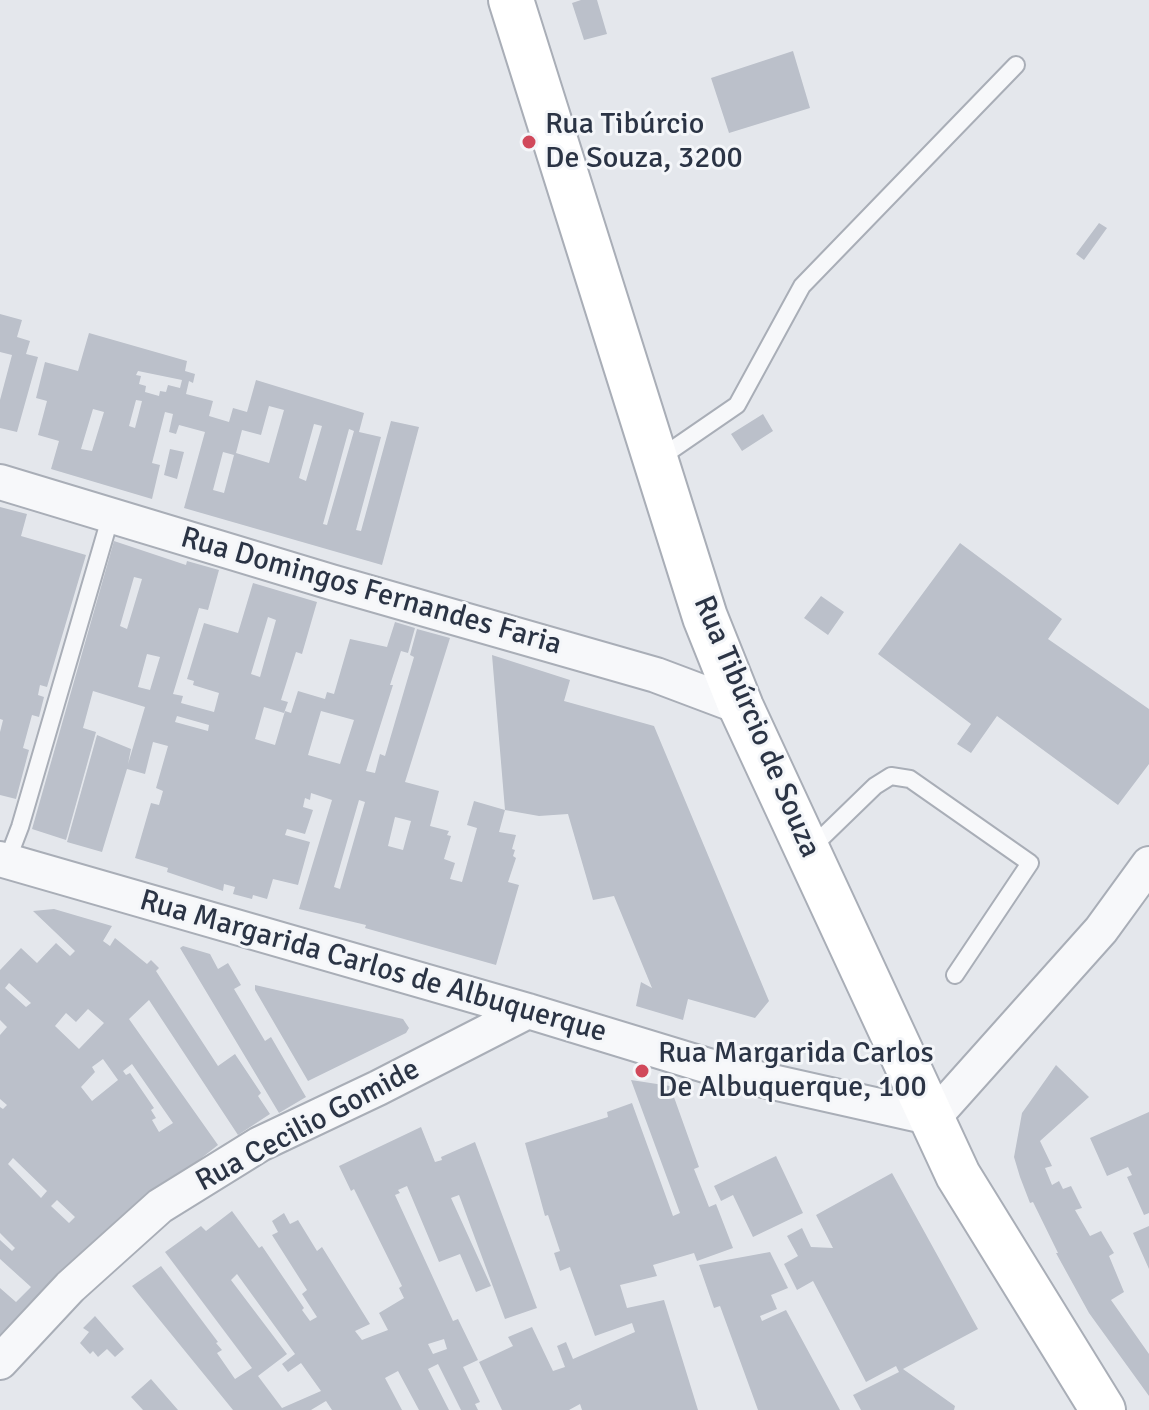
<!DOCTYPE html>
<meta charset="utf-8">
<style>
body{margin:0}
canvas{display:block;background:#e4e7ec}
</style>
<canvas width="1149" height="1410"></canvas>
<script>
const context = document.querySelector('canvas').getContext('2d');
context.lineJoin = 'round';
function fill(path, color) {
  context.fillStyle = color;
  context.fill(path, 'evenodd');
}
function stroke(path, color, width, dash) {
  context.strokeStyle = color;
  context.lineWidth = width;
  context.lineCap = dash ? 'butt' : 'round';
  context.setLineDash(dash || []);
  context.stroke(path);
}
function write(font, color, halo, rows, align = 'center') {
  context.font = font + ' Signika,sans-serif';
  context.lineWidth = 6;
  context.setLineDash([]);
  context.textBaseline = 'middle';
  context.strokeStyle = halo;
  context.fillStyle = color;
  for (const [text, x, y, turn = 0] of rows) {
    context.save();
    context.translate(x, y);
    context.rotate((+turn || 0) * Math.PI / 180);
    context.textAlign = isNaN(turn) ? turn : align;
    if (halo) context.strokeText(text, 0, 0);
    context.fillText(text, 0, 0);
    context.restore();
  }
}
fill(new Path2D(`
 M581 0H597L607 34 584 40 572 3Z
 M793 51 810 108 729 133 711 78Z
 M1099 223 1107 228 1084 260 1076 254Z
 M0 314 22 320 17 337 30 341 26 354 38 357 17 432 0 428V400L12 355 0 352Z
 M89 333 187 361 185 371 195 374 193 383 189 381 186 394 213 401 209 416 229 422 233 408 247 412 256 380 364 413 359 432 381 437 356 530 361 531 391 421 419 427 382 565 184 508 205 432 179 425 176 434 169 432 173 414 165 412 152 463 160 465 152 499 51 469 59 441 38 435 47 401 36 398 45 362 78 371ZM138 371 182 380 180 388 168 385 166 392 160 391 159 396 145 392 146 386 139 384 141 376 136 375ZM136 400 142 401 135 428 129 426ZM269 406 284 410 269 463 236 453 242 430 261 435ZM93 409 104 412 92 451 81 449ZM314 424 322 426 306 481 299 478ZM349 429 354 431 327 525 323 524ZM223 452 234 455 224 493 213 490Z
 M763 414 773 431 742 451 731 434Z
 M170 449 184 452 177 479 164 475Z
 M0 507 27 514 21 536 86 555 47 687 40 685 38 695 44 697 39 717 32 715 23 748 29 750 16 799 0 795V732L3 720 0 719Z
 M114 541 186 565 187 561 219 570 208 610 199 608 173 694 183 696 181 703 214 712 219 693 193 685 194 681 187 679 204 623 238 633 253 583 317 602 302 654 296 652 281 700 288 702 284 713 264 707 255 739 275 745 285 711 291 713 298 691 325 699 327 692 334 694 350 639 387 647 395 622 415 628 408 653 401 651 390 685H393L366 771 375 773 380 754 385 756 414 657 410 655 417 629 450 638 405 782 439 791 430 826 449 831 447 835 451 836 444 859 455 863 450 879 462 882 477 828 467 825 474 801 505 810 499 832 516 835 512 849 515 850 513 856 516 858 508 882 519 885 496 965 365 928 366 925 299 909 332 800 311 793 310 800 305 798 303 807 313 810 305 834 287 829 285 835 310 842 298 885 273 879 267 899 253 895 252 899 233 894 235 887 224 884 223 891 167 872 168 868 135 858 151 803 159 805 163 791 156 788 168 746 153 742 145 774 127 769 102 852 67 842 97 735 131 749 128 764 145 707 93 691 83 728 96 732 66 840 32 829ZM134 577 142 579 127 629 120 626ZM268 617 276 620 260 677 251 674ZM147 654 160 657 150 690 138 687ZM321 711 354 720 340 764 308 755ZM177 716 209 725 208 731 175 722ZM359 800 365 802 340 889 334 887ZM395 817 411 821 403 850 388 846Z
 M960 543 1062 619 1048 639 1149 709V764L1118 805 997 716 971 753 957 744 971 724 878 654Z
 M821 596 844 612 828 635 804 618Z
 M492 655 570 680 564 701 654 726 769 1001 755 1018 688 999 683 1020 636 1006 641 982 652 988 614 896 593 900 568 814 539 816 505 810Z
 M54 909 112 926 103 941 110 946 115 938 147 964 151 960 159 968 156 971 218 1066 235 1054 261 1093 258 1096 270 1114 238 1135 149 1000 129 1019 218 1145 161 1190 4 1341 0 1337V1288L16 1302 31 1287 0 1259V1240L12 1251 15 1248 0 1233V1107L3 1109 7 1105 0 1099V1035L7 1027 0 1020V970L21 948 37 963 56 943 70 956 75 951 33 911ZM9 983 31 1003 26 1007 5 988ZM88 1009 104 1023 79 1049 55 1026 66 1013 76 1022ZM103 1059 118 1080 92 1101 81 1087 95 1072 92 1067ZM132 1064 173 1123 159 1132 152 1120 156 1118 151 1110 154 1108 130 1073 126 1075 123 1071ZM13 1158 47 1191 41 1198 8 1164ZM57 1200 75 1217 69 1223 51 1206Z
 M183 946 210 954 218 969 228 963 241 985 234 989 265 1041 271 1037 306 1097 279 1113 180 948Z
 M255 985 403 1019 409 1028 406 1033 308 1081 255 990Z
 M1056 1065 1089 1097 1040 1141 1052 1166 1045 1168 1052 1185 1059 1181 1063 1189 1071 1186 1082 1208 1075 1210 1090 1236 1101 1231 1114 1253 1109 1256 1124 1292 1111 1300 1149 1354V1396L1089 1313 1056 1253H1058L1033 1202 1030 1203 1020 1177 1014 1157 1022 1113Z
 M631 1080 670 1086 699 1167 694 1169 709 1207 716 1204 733 1248 697 1261 694 1253 653 1265 657 1276 620 1285 627 1308 664 1300 698 1410H582L580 1404 569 1410H502L479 1362 513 1346 508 1337 532 1327 553 1371 565 1367 557 1346 566 1342 573 1359 635 1332 632 1323 595 1336 570 1267 560 1271 554 1253 560 1251 548 1215 545 1216 525 1143 608 1117 607 1112 632 1103 673 1216 680 1213Z
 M1149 1112V1213L1144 1215 1127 1177 1132 1175 1128 1167 1107 1176 1090 1138Z
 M421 1127 435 1162 442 1160 441 1157 475 1142 537 1308 505 1319 459 1195 451 1198 491 1286 476 1292 460 1254 439 1262 407 1186 398 1190 400 1193 395 1195 453 1321 458 1319 478 1360 463 1367 480 1402 475 1404 478 1410H461L438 1364 428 1369 449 1410H419L398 1371 385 1378 402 1410H332L326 1401 311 1410H233L132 1286 161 1266 218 1342 216 1343 222 1350 217 1353 235 1379 252 1368 165 1252 201 1226 206 1231 232 1211 259 1248 262 1246 304 1308 302 1310 310 1321 317 1317 302 1294 307 1290 272 1235 278 1232 272 1221 284 1213 290 1224 298 1220 317 1251 322 1247 370 1324 355 1331 362 1340 388 1330 379 1313 404 1298 399 1288 402 1286 354 1189 351 1191 339 1166ZM237 1274 295 1354 282 1364 288 1372 301 1363 321 1391 282 1408 258 1376 287 1354 231 1280ZM444 1339 447 1349 433 1354 428 1344Z
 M776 1156 803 1213 753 1237 733 1195 721 1201 714 1186Z
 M892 1173 978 1329 903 1369 955 1406 954 1410H861L853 1395 899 1372 896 1366 866 1382 813 1281 797 1290 784 1264 798 1256 787 1236 802 1228 811 1247 833 1248 816 1215Z
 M1149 1226V1269L1133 1233Z
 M770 1252 788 1288 771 1295 777 1309 760 1316 762 1321 786 1310 840 1410H758L720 1306 714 1308 699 1265Z
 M95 1316 124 1349 115 1357 107 1349 98 1357 93 1351 90 1354 80 1343 89 1332 83 1328Z
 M151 1379 178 1410H143L131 1397Z`), '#bbc0ca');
const service = new Path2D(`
 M657 460 737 405 802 286 1016 65
 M809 850 875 786 891 776 910 779 1030 863 955 975
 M7 861 20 827 111 515`);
const minor = new Path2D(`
 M0 482 331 582 656 675 741 707
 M0 859 528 1011 728 1072 933 1118 1101 930 1149 864
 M0 1362 70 1287 160 1206 260 1144 378 1088 528 1011`);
const secondary = new Path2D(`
 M511 0 705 617 741 707 958 1175 1103 1410`);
stroke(service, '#a9aeb7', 20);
stroke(minor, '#a9aeb7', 38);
stroke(secondary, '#a9aeb7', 48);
stroke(service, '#f7f8fa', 16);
stroke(minor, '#f7f8fa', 34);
stroke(secondary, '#fff', 44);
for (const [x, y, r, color] of [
 [529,142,8,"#d1495b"],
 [642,1071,8,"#d1495b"]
]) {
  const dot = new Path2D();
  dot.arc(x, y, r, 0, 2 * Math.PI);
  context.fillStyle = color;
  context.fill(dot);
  stroke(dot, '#f4f6f9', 3);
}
write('30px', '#2b3445', '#f4f6f9', [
 ["Rua Tibúrcio",545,125],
 ["De Souza, 3200",545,159],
 ["Rua Margarida Carlos",658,1054],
 ["De Albuquerque, 100",658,1088]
], 'left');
write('30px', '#2b3445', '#f4f6f9', [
 ["Rua Domingos Fernandes Faria",371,592,16],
 ["Rua Tibúrcio de Souza",756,727,67],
 ["Rua Margarida Carlos de Albuquerque",373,967,16],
 ["Rua Cecilio Gomide",308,1126,-28]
]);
</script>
